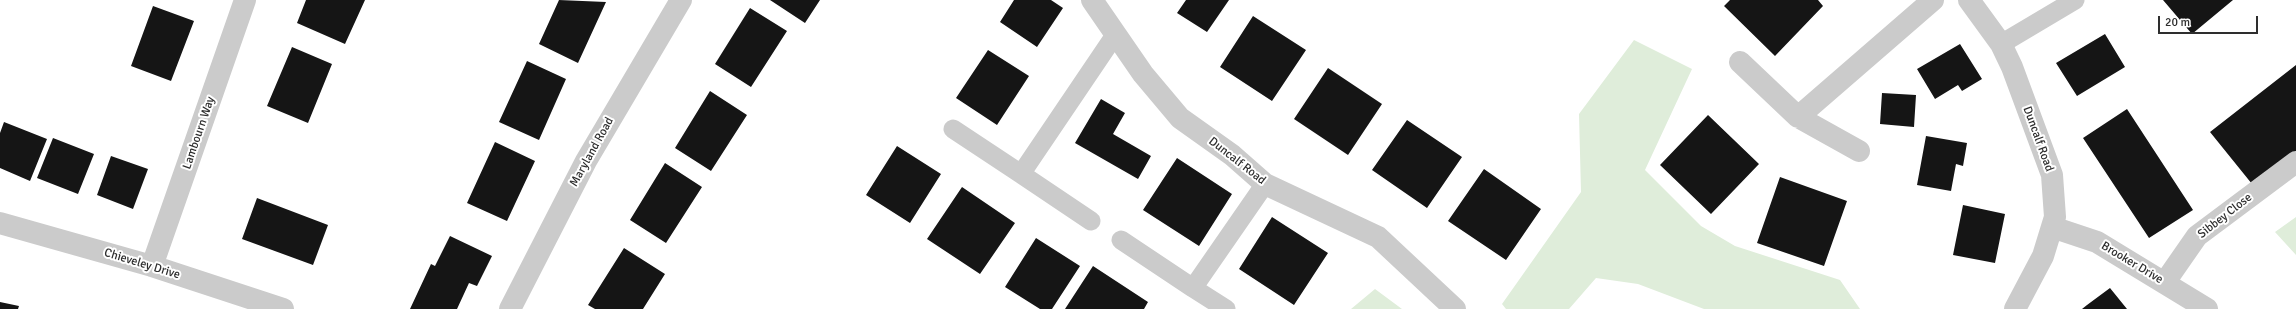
<!DOCTYPE html>
<style>
body{margin:0}
#map{position:relative;width:2296px;height:309px;overflow:hidden;background:#fff;font-family:Signika,sans-serif}
canvas{display:block}
.scale{position:absolute;left:2158px;top:16px;width:100px;height:18px;box-sizing:border-box;border:2px solid #2e2e2e;border-top:0;padding-left:5px;font-size:12px;line-height:14px;white-space:nowrap;color:#2e2e2e;-webkit-text-stroke:3px #fff;paint-order:stroke}
</style>
<div id="map">
<canvas width="2296" height="309"></canvas>
<div class="scale">20 m</div>
</div>
<script>
const context = document.querySelector('canvas').getContext('2d');
context.lineJoin = 'round';
function fill(path, color) {
  context.fillStyle = color;
  context.fill(path, 'evenodd');
}
function stroke(path, color, width, dash) {
  context.strokeStyle = color;
  context.lineWidth = width;
  context.lineCap = dash ? 'butt' : 'round';
  context.setLineDash(dash || []);
  context.stroke(path);
}
function write(font, color, halo, rows, align = 'center') {
  context.font = font + ' Signika,sans-serif';
  context.lineWidth = 4;
  context.setLineDash([]);
  context.textBaseline = 'middle';
  context.strokeStyle = halo;
  context.fillStyle = color;
  for (const [text, x, y, turn = 0] of rows) {
    context.save();
    context.translate(x, y);
    context.rotate((+turn || 0) * Math.PI / 180);
    context.textAlign = isNaN(turn) ? turn : align;
    if (halo) context.strokeText(text, 0, 0);
    context.fillText(text, 0, 0);
    context.restore();
  }
}
fill(new Path2D(`
 M1634 40 1692 69 1645 170 1701 226 1735 246 1840 280 1860 309H1704L1638 284 1596 278 1569 309H1506L1502 304 1581 192 1579 114Z
 M2296 217V255L2275 232Z
 M1375 289 1402 309H1351Z`), '#dfedda');
fill(new Path2D(`
 M306 0H365L345 44 297 23Z
 M559 0 606 2 578 63 539 44Z
 M770 0H820L805 23Z
 M1014 0H1051L1063 8 1037 47 1000 22Z
 M1186 0H1229L1207 32 1177 13Z
 M1730 0H1818L1823 6 1775 56 1724 6Z
 M2163 0H2233L2192 34Z
 M153 6 194 21 171 81 131 66Z
 M750 8 787 31 751 87 715 64Z
 M1253 16 1306 50 1272 101 1220 67Z
 M2105 34 2125 67 2077 96 2056 63Z
 M1960 44 1982 79 1962 91 1958 85 1935 99 1917 69Z
 M292 47 332 64 308 123 267 106Z
 M988 50 1029 76 997 125 956 98Z
 M527 61 566 79 539 140 499 122Z
 M2296 65V151L2252 184 2210 132Z
 M1328 68 1382 104 1348 155 1294 119Z
 M710 91 747 115 711 171 675 148Z
 M1882 93 1916 95 1914 127 1880 124Z
 M1101 99 1125 113 1113 134 1151 156 1138 179 1075 143Z
 M2127 109 2193 210 2149 238 2083 138Z
 M1708 115 1759 164 1711 214 1660 165Z
 M1407 120 1462 157 1427 208 1372 170Z
 M4 122 47 139 30 181 0 168V133Z
 M1926 136 1967 143 1963 166 1956 164 1951 191 1917 185Z
 M53 138 94 154 78 194 37 178Z
 M495 142 535 161 507 221 467 203Z
 M897 146 941 174 910 223 866 195Z
 M111 156 148 169 133 209 97 195Z
 M1177 158 1232 194 1199 246 1143 210Z
 M665 163 702 187 666 243 630 220Z
 M1484 169 1541 209 1506 260 1448 221Z
 M1780 177 1847 201 1824 266 1757 243Z
 M962 187 1015 223 980 274 927 239Z
 M257 198 328 225 313 265 242 239Z
 M1963 205 2005 214 1995 263 1953 255Z
 M1272 217 1328 253 1294 305 1239 269Z
 M450 236 492 256 477 286 469 283 457 309H410L431 264 435 266Z
 M1036 238 1080 266 1052 309H1040L1005 287Z
 M624 248 665 274 643 309H595L588 305Z
 M1093 266 1148 302 1144 309H1065Z
 M2110 288 2127 309H2082L2087 305Z
 M0 302 19 306 18 309H0Z`), '#151515');
stroke(new Path2D(`
 M2001 44 2075 0
 M953 129 1021 174
 M1091 221 1021 174 1115 35
 M1121 240 1193 288 1265 184
 M1193 288 1226 309`), '#cbcbcb', 19);
stroke(new Path2D(`
 M1092 0 1143 74 1180 118 1232 155 1265 184 1378 237 1455 309
 M1969 0 2001 44 2012 67 2052 175 2055 217 2043 256 2015 309
 M1740 62 1798 117 1933 0
 M1798 117 1859 151
 M0 223 152 266 283 309
 M2052 227 2097 242 2207 309
 M152 266 245 0
 M2165 282 2197 236 2296 162
 M510 309 586 161 681 0`), '#cbcbcb', 22);
write('12px', '#2e2e2e', '#fff', [
 ["Lambourn Way",199,133,-71],
 ["Duncalf Road",2038,139,70],
 ["Maryland Road",592,152,-61],
 ["Duncalf Road",1237,161,38],
 ["Sibbey Close",2225,216,-38],
 ["Brooker Drive",2132,263,31],
 ["Chieveley Drive",142,264,17]
]);
</script>
